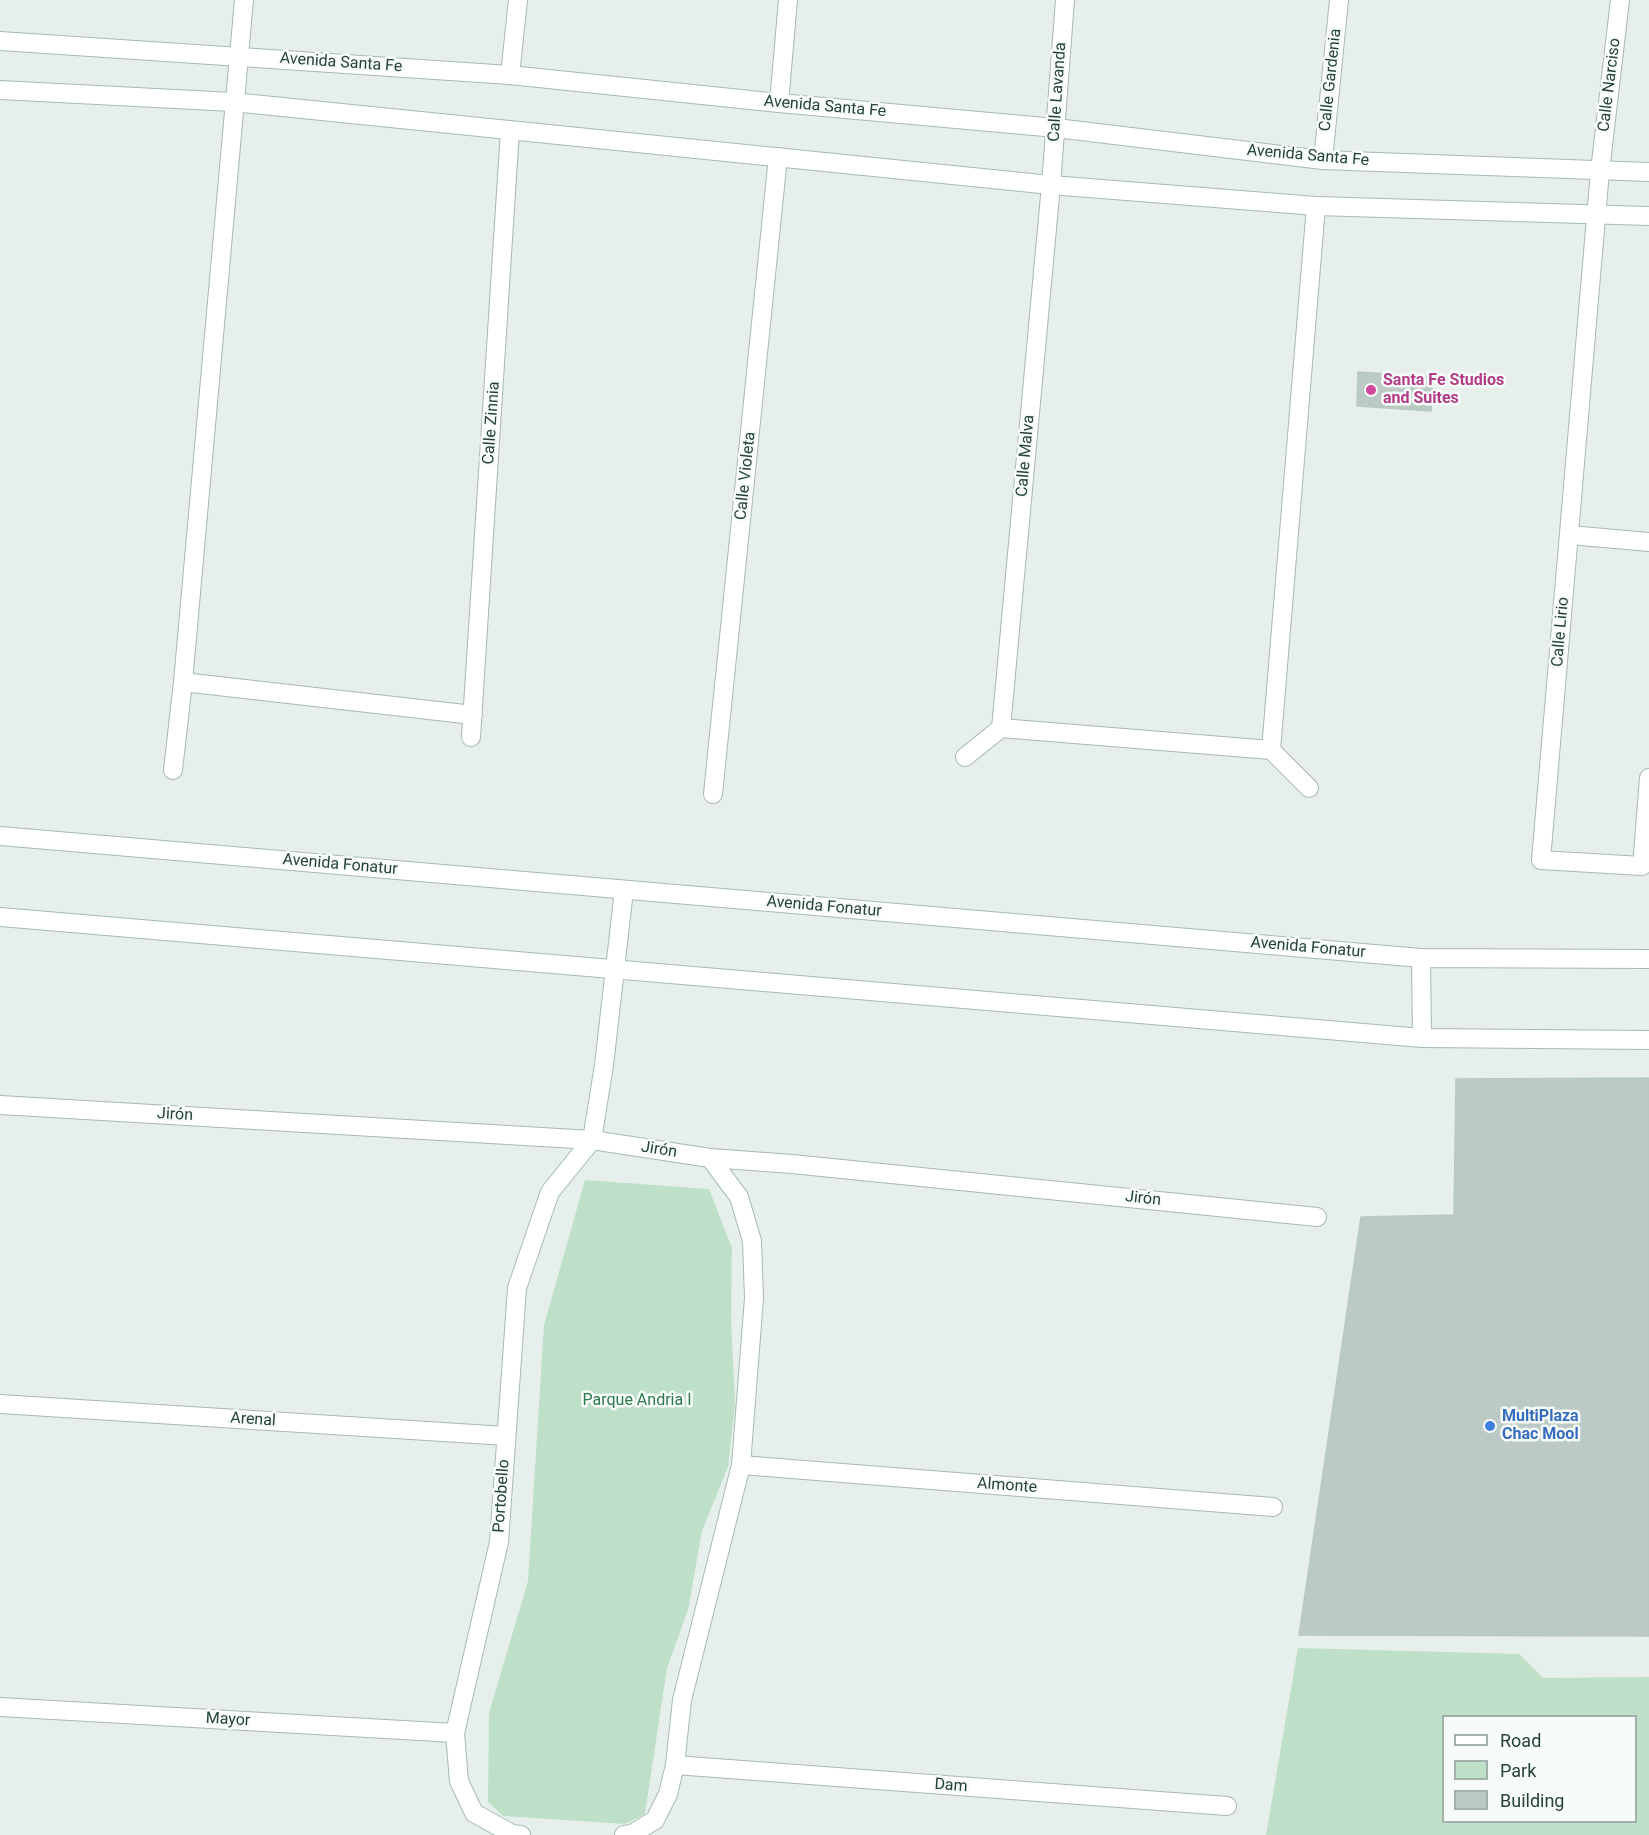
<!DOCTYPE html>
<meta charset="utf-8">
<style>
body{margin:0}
#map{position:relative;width:1649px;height:1835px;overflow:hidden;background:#e6efeb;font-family:Roboto,sans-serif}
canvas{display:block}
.legend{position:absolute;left:1442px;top:1715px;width:195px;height:108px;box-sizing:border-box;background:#f7fbf9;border:2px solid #a3b1ad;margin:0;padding:8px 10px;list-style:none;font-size:18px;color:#24423a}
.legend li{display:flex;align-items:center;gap:12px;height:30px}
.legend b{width:30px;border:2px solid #a3b1ad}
</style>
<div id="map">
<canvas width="1649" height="1835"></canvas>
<ul class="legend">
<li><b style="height:8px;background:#fff"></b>Road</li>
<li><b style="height:16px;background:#bfe0c8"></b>Park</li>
<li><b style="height:16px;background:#bbcac4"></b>Building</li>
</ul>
</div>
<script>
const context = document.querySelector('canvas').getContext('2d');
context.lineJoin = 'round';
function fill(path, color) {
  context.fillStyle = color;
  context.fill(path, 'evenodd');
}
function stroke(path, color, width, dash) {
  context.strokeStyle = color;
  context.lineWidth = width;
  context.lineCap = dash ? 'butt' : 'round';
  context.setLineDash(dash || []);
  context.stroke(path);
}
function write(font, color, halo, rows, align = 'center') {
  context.font = font + ' Roboto,sans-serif';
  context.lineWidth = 5;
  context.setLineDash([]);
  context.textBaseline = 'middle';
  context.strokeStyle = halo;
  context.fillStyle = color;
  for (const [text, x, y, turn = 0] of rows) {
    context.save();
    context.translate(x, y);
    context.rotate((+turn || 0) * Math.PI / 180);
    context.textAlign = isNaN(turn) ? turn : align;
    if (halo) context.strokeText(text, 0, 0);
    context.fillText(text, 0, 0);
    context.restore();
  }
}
fill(new Path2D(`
 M585 1180 709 1189 732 1248 731 1315 735 1404 728 1467 702 1531 688 1610 667 1668 645 1814 625 1824 503 1816 488 1802 489 1713 528 1581 544 1325Z
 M1298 1648 1519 1654 1543 1678 1649 1677V1835H1266ZM1636 1716V1822H1444V1716Z`), '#bfe0c8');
const building = new Path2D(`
 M1358 372 1433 377 1431 411 1357 406Z
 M1649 1078V1636L1299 1635 1361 1217 1454 1215 1456 1079Z`);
fill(building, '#bbcac4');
stroke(building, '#b8c9c2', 1.5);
const street = new Path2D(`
 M1620 0 1600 171 1541 860 1642 866 1649 778
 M510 75 518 0
 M779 103 788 0
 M1323 160 1339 0
 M1570 535 1649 542
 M183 682 473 715
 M1001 728 1051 185 1065 0
 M471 737 510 130
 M1271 750 1316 206
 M965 757 1001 728 1271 750 1309 788
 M173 770 183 682 244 0
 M713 794 778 157
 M0 1105 592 1140
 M710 1158 792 1164 1317 1217
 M0 1404 506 1436
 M741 1465 1273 1507
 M0 1707 455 1733
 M675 1765 1227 1806`);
const secondary = new Path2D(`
 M0 41 510 75 779 103 1056 128 1323 160 1649 172
 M0 90 233 102 1051 185 1316 206 1649 216
 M0 836 1421 958 1649 959
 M0 917 1422 1038 1649 1040
 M1421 958 1422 1038
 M592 1140 710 1158 739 1197 752 1241 754 1298 741 1465 682 1700 675 1765 668 1794 655 1820 632 1834 624 1835
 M592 1140 604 1065 624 890
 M521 1835 512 1834 474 1813 459 1781 455 1733 499 1542 517 1288 550 1192 592 1140`);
stroke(street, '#a8b8b2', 20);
stroke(secondary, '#a4bbb3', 20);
stroke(street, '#fff', 18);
stroke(secondary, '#fff', 18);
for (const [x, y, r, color] of [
 [1371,390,6,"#d1479c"],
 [1490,1426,6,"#3f7fe0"]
]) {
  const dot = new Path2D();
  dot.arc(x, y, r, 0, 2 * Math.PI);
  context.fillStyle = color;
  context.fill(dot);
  stroke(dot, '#f7fbf9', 2);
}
write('16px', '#24423a', '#f7fbf9', [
 ["Avenida Santa Fe",341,63,4],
 ["Calle Gardenia",1331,80,-84],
 ["Calle Narciso",1610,85,-83],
 ["Calle Lavanda",1058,92,-86],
 ["Avenida Santa Fe",825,107,5],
 ["Avenida Santa Fe",1308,156,5],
 ["Calle Zinnia",492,423,-86],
 ["Calle Malva",1026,456,-85],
 ["Calle Violeta",746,476,-84],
 ["Calle Lirio",1561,632,-85],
 ["Avenida Fonatur",340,865,5],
 ["Avenida Fonatur",824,907,5],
 ["Avenida Fonatur",1308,948,5],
 ["Jirón",175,1115,3],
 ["Jirón",659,1150,9],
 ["Jirón",1143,1199,6],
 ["Arenal",253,1420,4],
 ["Almonte",1007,1486,4],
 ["Portobello",502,1496,-86],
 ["Mayor",228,1720,3],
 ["Dam",951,1786,4]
]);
write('bold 16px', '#b23c85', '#f7fbf9', [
 ["Santa Fe Studios",1383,381],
 ["and Suites",1383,399]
], 'left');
write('16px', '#2d7a4b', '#f7fbf9', [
 ["Parque Andria I",637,1401]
]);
write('bold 16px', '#366cbe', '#f7fbf9', [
 ["MultiPlaza",1502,1417],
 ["Chac Mool",1502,1435]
], 'left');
</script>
